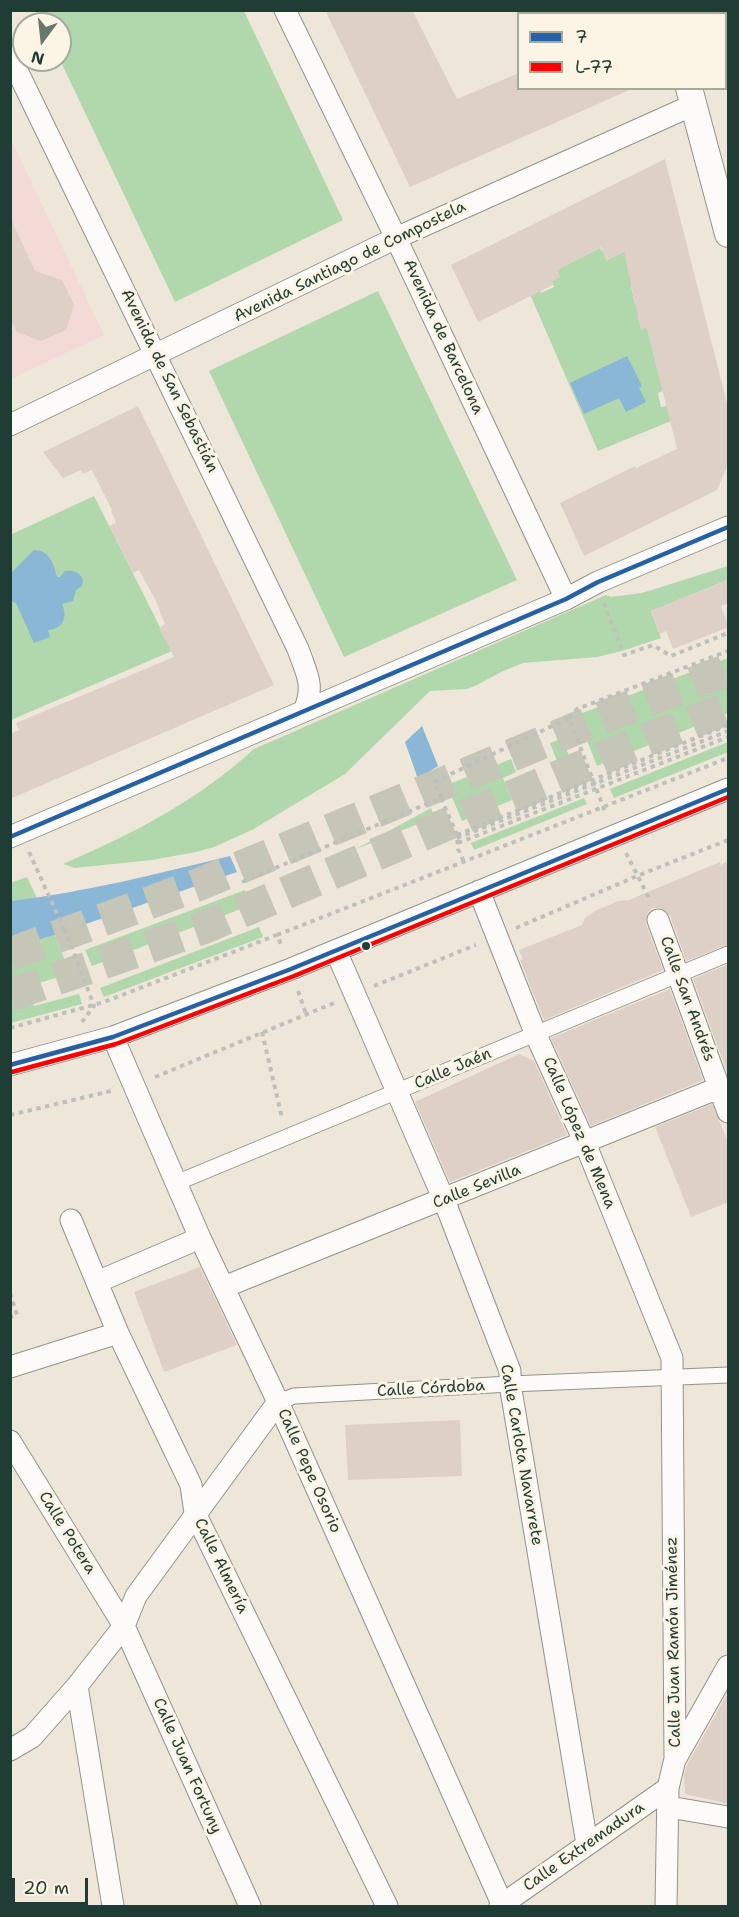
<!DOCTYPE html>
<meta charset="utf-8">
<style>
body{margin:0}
#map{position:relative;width:739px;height:1917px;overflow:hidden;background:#eee7d9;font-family:"Shantell Sans",sans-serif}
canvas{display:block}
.frame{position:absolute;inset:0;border:12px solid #1f3d34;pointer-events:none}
.legend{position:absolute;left:517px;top:12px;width:210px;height:78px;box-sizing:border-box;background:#fcf5e5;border:2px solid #a4ab9e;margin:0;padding:8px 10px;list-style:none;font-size:18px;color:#1f3d34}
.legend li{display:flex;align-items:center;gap:12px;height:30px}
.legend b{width:30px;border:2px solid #a4ab9e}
.north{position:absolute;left:12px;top:12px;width:60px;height:60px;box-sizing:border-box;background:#fcf5e5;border:2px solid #a4ab9e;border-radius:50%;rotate:195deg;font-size:16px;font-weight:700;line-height:24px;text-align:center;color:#1f3d34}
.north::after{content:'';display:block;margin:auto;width:21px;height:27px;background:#67786e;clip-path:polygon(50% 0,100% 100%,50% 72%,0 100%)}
.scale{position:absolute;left:12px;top:1878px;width:76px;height:27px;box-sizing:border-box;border:3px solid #1f3d34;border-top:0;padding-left:8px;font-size:18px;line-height:21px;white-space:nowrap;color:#1f3d34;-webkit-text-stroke:4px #fcf5e5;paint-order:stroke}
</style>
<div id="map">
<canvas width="739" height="1917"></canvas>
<div class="frame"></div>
<ul class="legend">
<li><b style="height:8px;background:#2561a4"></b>7</li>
<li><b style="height:8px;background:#f00"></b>L-77</li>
</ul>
<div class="north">N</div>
<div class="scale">20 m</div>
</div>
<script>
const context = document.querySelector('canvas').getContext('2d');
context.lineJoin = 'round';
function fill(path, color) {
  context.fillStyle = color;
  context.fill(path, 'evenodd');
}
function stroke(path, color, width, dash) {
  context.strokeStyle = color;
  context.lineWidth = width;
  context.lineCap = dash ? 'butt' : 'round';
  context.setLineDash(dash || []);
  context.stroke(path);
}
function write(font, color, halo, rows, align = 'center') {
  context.font = font + ' "Shantell Sans",sans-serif';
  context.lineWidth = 6;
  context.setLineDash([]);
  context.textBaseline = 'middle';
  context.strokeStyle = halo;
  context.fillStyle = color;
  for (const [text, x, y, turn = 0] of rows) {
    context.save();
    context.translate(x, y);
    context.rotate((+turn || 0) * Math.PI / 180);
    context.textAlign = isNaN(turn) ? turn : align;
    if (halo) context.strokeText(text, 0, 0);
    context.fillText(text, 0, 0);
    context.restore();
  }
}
fill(new Path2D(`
 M10 137 104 335 11 379H10Z`), '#f3dad7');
fill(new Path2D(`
 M36 11H244L343 220 175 302 60 60V24H43Z
 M633 237 631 286 635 304 641 303 638 317 641 329 647 328 663 391 658 393 661 407 667 406 671 421 598 451 529 292 538 287 541 293 554 287 552 281 560 277 557 270 600 248 603 252Z
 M378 291 517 580 344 657 209 371Z
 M94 496 172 651 11 720 10 535Z
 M728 566V580L651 611 661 638 622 651 597 657 523 663 501 672 477 685 467 689 430 691 345 774 252 830 214 847 196 852 152 860 75 868 63 864C133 834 198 800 254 749L606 595 611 597 642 593Z
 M728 658V713L597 766 577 715Z
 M562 738 576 774 564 779 550 743Z
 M728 742V752L614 798 610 789Z
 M511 759 516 772 503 778 512 800 462 821 447 785Z
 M584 798 587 804 474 850 471 843Z
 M431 808 435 817 354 850Z
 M27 877 37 898 11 901 10 883Z
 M245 890 251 905 92 966 85 950Z
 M259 927 263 937 104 997 100 988Z
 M55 935 70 974 28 986 34 1006 79 994 82 1004 11 1023 12 950 10 938 13 947Z`), '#b1d7ac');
fill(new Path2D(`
 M627 356 642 386 639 388 646 402 626 412 619 398 584 414 570 383Z
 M34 550C50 550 54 565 57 577H60L65 571C73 570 80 572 83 580L82 586 76 590 73 601 62 604C68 618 63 629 48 630L50 637 34 643 16 603 11 601 10 574Z
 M422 726 438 766 418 779 405 742Z
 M230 856 237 872 77 927 75 923 54 930 55 935 13 947 10 938 11 901C85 892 157 874 230 856Z`), '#8bb7d6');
fill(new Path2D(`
 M325 10H412L457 99 519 73V88H634L410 187Z
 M665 159 729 411V462L717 490 584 556 560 503 635 466 636 468 677 449 647 328 641 330 624 252 606 261 601 247 557 270 560 277 552 281 553 285 478 322 451 265Z
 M10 217 35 271 62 280 74 305 66 330 41 341 17 332 10 319Z
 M138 406 274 685 10 799V734L19 730 16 723 174 657 159 628 165 624 155 599 139 570 133 573 109 526 116 523 111 511 112 510 92 470 83 474 81 470 63 478 43 452Z
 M729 580V603L721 606 729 627 673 649 666 631 660 634 651 611Z
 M729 861V944L686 961 670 915 661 908H653L648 912 646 924 663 970 544 1020 520 960 523 959 519 950 582 925 585 918 595 911 618 901 629 900 720 862V865Z
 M729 964V1074L728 1075 693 979Z
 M670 989 703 1080 591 1126 551 1038Z
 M519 1054 534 1061 567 1135 450 1182 415 1102Z
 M712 1104 729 1144V1202L691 1217 655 1127Z
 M200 1267 237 1345 164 1372 134 1292Z
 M460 1420 462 1476 348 1480 345 1425Z
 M729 1691V1804L685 1794 684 1774 687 1765Z`), '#ded0c7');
stroke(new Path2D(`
 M10 954 200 884 616 712 728 670
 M10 995 203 928 633 745 728 708`), '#c5c5b8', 33, [33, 16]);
const pedestrian = new Path2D(`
 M176 1183 728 954
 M278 1402 294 1396 510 1384 728 1375`);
const minor = new Path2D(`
 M285 10 396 238 566 599
 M10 56 298 649C307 675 315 685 304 711
 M10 425 396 238 693 105
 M10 837 566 599 598 582 728 527
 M479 891 536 1035 585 1143 672 1358 675 1759 668 1788 666 1906
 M658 920 728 1112
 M336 951 444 1200 510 1371V1384L587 1844
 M113 1037 200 1238 278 1402 503 1906
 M10 1065 113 1037 291 969 728 789
 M71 1220 118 1333 191 1485 195 1513 387 1906
 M97 1282 200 1238
 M224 1287 711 1091 720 1093 728 1089
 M10 1367 118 1333
 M10 1441 124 1626 250 1906
 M77 1686 113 1906
 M10 1750 32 1737 77 1686 124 1626 136 1596 278 1402
 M676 1758 728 1666
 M669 1807 728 1817
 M500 1906 668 1788`);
const tertiary = new Path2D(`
 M669 10V14
 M710 10 711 14
 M726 64 728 74
 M689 88 728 234`);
stroke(pedestrian, '#92938b', 17);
stroke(minor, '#92938b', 23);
stroke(tertiary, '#92938b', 28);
stroke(new Path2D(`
 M604 603 624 655 653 645 671 656 728 633
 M569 718 577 709 728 651
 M441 798 457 835 458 849 464 862
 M457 835 728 725
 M457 838 728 731
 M458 843 728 737
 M29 852 64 929
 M626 853 650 900
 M242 882 441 798 434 782 569 718 606 814
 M516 928 637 876 728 840
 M277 935 728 758
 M71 945 94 1006 82 1022
 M374 986 476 945
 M298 991 306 1014
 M10 1028 104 1002 277 935 282 947
 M262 1032 282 1118
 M155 1077 334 1003
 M10 1115 111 1091
 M10 1293 17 1315 10 1317`), '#bec0bc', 4, [4.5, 4.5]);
stroke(pedestrian, '#fcfbf9', 15);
stroke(minor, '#fcfbf9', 21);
stroke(tertiary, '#fcfbf9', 26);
stroke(new Path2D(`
 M64 929 71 945`), '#bec0bc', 4, [4.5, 4.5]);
stroke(new Path2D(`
 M10 837 566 599 598 582 728 527
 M10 1065 113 1037 291 969 728 789`), '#2561a4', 4.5);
stroke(new Path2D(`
 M12 1072 116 1044 294 976 728 797`), '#f00', 4.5);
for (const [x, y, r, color] of [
 [366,946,5,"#1f3d34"]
]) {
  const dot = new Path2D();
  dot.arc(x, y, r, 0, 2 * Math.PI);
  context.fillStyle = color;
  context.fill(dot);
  stroke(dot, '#fcf5e5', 2);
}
write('16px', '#1f3d34', '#fcf5e5', [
 ["Avenida Santiago de Compostela",350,262,-26],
 ["Avenida de Barcelona",443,337,65],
 ["Avenida de San Sebastián",169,381,64],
 ["Calle San Andrés",687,999,70],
 ["Calle Jaén",453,1069,-23],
 ["Calle López de Mena",579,1133,67],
 ["Calle Sevilla",477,1187,-22],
 ["Calle Córdoba",431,1389,-3],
 ["Calle Carlota Navarrete",521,1455,80],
 ["Calle Pepe Osorio",309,1471,66],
 ["Calle Potera",67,1533,58],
 ["Calle Almería",221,1566,64],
 ["Calle Juan Ramón Jiménez",674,1642,-91],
 ["Calle Juan Fortuny",187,1766,66],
 ["Calle Extremadura",584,1847,-35]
]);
</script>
